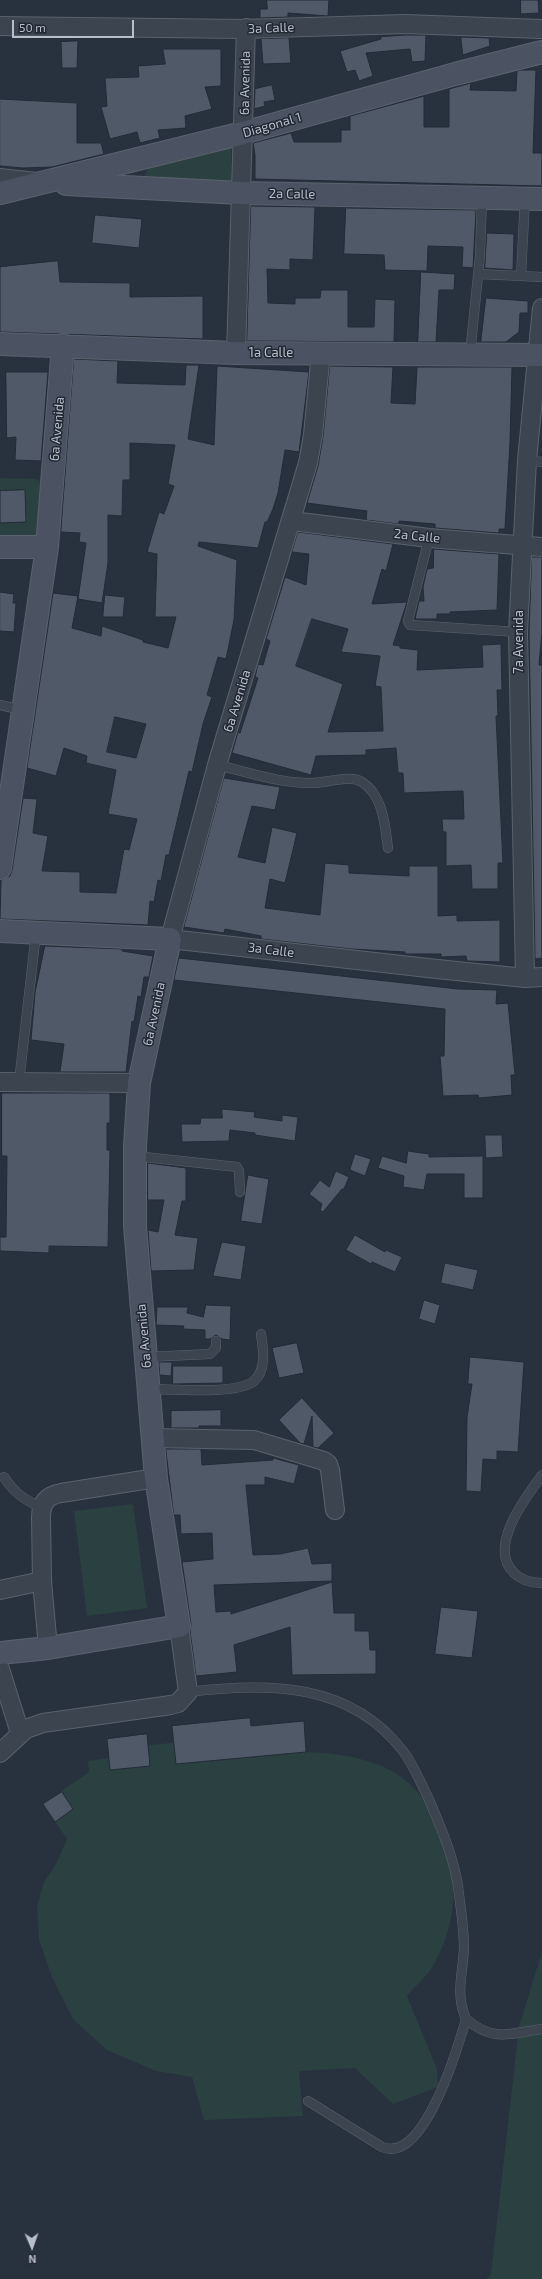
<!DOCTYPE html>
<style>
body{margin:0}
#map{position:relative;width:542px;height:2279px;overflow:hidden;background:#28323f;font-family:"Exo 2",sans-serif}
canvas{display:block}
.north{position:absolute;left:12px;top:2227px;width:40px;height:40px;-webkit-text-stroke:3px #212935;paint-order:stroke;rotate:178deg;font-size:11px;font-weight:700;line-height:16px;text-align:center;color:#b9bfca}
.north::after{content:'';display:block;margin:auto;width:14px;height:18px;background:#b9bfca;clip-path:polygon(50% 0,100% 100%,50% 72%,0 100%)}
.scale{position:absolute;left:12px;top:20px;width:122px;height:18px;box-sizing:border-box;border:2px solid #b9bfca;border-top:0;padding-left:5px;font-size:12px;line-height:14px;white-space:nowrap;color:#b9bfca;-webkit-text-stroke:3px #212935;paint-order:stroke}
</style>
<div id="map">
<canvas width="542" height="2279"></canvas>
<div class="north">N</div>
<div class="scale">50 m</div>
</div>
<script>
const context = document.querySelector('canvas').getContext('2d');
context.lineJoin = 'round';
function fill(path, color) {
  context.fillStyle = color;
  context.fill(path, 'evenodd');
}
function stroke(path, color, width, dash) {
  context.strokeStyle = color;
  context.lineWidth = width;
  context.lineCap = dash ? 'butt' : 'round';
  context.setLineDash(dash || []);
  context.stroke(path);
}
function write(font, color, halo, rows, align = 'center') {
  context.font = font + ' "Exo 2",sans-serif';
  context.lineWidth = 3;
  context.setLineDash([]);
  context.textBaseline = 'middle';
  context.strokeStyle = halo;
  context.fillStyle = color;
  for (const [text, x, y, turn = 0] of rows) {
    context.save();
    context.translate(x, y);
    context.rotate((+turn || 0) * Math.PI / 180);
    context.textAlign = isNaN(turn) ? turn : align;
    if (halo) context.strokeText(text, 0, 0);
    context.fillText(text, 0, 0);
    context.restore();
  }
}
fill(new Path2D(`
 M217 147 231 149 232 184 148 181 145 176 149 165Z
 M0 478 36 479 42 483 39 540H0Z
 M133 1504 147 1608 87 1616 74 1511Z
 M250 1718 252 1726 304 1721 306 1752C339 1753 381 1759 406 1781 458 1826 468 1908 433 1966 426 1977 415 1986 407 1996L437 2069 438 2087 393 2104 355 2068 299 2071 303 2116 204 2120 192 2077 156 2071 107 2050 73 2019 52 1977 39 1940 37 1907 44 1882 56 1864 67 1839 43 1804 89 1772 88 1761 109 1758 107 1739 147 1734 148 1745 173 1743 172 1726Z
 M542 1952V2279H487L491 2274 519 2027Z`), '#2b4041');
const building = new Path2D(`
 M267 0H329L328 16 288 13V17L260 18V9H267Z
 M521 0H538L539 13 521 14Z
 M406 35H426L425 61 412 62 410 49 366 53 373 76 359 81 355 70 347 72 340 51 381 39V37Z
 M461 37 489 38 490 46 463 55Z
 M289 38 291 63 263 64 261 39Z
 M78 41 77 68H62L61 42Z
 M163 49H221V86L205 87 212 109 185 116 186 128 158 130 160 138 140 143 137 132 110 139 101 107 107 106 105 78 139 77 138 66 165 64Z
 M521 70H536L533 153H542V186L255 179V155L253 143 291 133 294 142H341V130H350V116L424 96V127H449V89L471 83 470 90 516 91 517 71Z
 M272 85 275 100 264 102 265 106 254 109 255 89Z
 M0 99 77 103V143H101L104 154 52 167 23 168 0 166Z
 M251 206 315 207 313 260 290 259V270L267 269 268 303 295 304V298H320L321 290H348V327H374L375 299 395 300 394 342 247 341Z
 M346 208 476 210 473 268 462 267 463 247 428 246 427 271 385 270 384 255 344 254Z
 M95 215 142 219 139 248 92 243Z
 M487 233 514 234 513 270 485 268Z
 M58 261 60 282 130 283V297L203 296V339L0 332V267Z
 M421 272 455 274 454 290H439L436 342H418Z
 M486 298 528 301V313H520L519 332 506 342H481Z
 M74 359 118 361 117 383 185 385 186 365H199L188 439 214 445 217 366 309 372 299 452 285 450 278 493 273 509 267 522H265L258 548 199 542 198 546 237 560 234 620 226 659 218 657 207 695 212 697 203 724 192 772 189 771 169 855H166L161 881 158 880 154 902 150 901 148 925 0 919 1 880 10 876 12 870 23 798 37 799 33 833 48 836 42 871 80 872V892L116 893 124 849 129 850 137 819 108 814 116 770 86 763 87 756 64 748 56 776 27 768 53 593 78 596 72 628 101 636 102 626 143 640V642L168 648 176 617H155L157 554 147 552 159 512 164 514 174 486 168 484 175 445 130 443V480H123L122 516 108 515V563L102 603 78 599 86 543 79 542 80 533 61 532ZM115 717 146 724 136 758 107 752Z
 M330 366 393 367 391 403 415 404 417 367H512L510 443 505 529H499V533L435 528V524L399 521V524L366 520 367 511 307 503 318 466 323 437Z
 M6 372H48L41 461 15 460 16 437 7 438Z
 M25 490 26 522 0 523V491Z
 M298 532 393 544 386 571 382 569 372 604 407 602 393 645 400 646V648L418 650 417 670 483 667 482 645 501 644 502 690H497L498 716H496L503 863H498V889H472L471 865 446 866V832H443L442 819H464L463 791 404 793 403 773H398L396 748 366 750V755L316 756 311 775 232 753 238 732 240 733 258 678 255 677 258 664 263 665 270 641 266 639 285 577 306 585 309 554 292 552ZM312 619 348 629 341 652 380 656 375 686 381 687 383 731 328 732 343 684 296 666Z
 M434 549 499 554 497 610 450 612V614H437V619H415L419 601H424L423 587 427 569 433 568Z
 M532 557H542V632L539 665H542V958L535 959 529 632Z
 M0 592 14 594 13 603H16L14 632 0 631Z
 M105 595 125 597 123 617H103Z
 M224 778 280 787 275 810 252 806 238 857 265 863 272 827 297 833 285 883 270 879 265 908 320 915 325 863 349 865V873L409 876V866H438V916L457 915V921L500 920V962L467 961 466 956 441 957V954H405V952L351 949 261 939V936L225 929 224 933 184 927Z
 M45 946 122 949V951L153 956 149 977H144L141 997 138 996 134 1022 132 1021 126 1072H60L64 1044 31 1040 35 993Z
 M179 958 458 989 497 990 496 1004 508 1003 515 1075H511L512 1095 479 1098 478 1095 443 1096 440 1056H444L445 1009 174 980Z
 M2 1093H110V1123H107V1150H110L108 1247 49 1246V1253L0 1251V1237H6L7 1156H2Z
 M222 1109 255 1112 254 1117 282 1121V1115L298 1117 295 1141 255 1135V1133L230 1130 229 1141 182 1142 181 1124H200L201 1118H222Z
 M485 1135H502L503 1157 486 1158Z
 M408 1151 429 1154V1157L483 1156V1198H464V1174H427L424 1190 403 1187 404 1176 378 1168 382 1156 406 1163Z
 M355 1154 371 1159 365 1176 350 1170Z
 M148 1163 186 1168V1201H182L175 1235 198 1238 194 1270 151 1271 148 1230 158 1232 164 1200H148Z
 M336 1171 349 1177 344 1189H342L323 1212 320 1210 322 1204 309 1194 320 1180 329 1187Z
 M248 1175 269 1179 262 1224 241 1221Z
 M355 1235 385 1252 386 1250 402 1257 395 1272 372 1262 371 1264 346 1250Z
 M222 1242 246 1246 241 1280 213 1276Z
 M445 1263 478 1270 473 1290 441 1283Z
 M424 1300 440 1305 435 1324 419 1319Z
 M206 1305 231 1306 230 1340 222 1339 216 1335 210 1339H205V1330L183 1329 184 1326 156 1325 157 1307H188L187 1313 203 1317Z
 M297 1343 304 1373 279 1378 272 1348Z
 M470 1357 524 1362 518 1452 497 1451V1460L483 1459 481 1492 466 1491 467 1417 472 1384H468Z
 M159 1362H172L171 1376 160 1375Z
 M173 1366H223V1383L173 1384Z
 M302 1398 334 1433 318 1448 313 1447 312 1416 304 1444 300 1443 279 1420Z
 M221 1410V1426H199V1428H171V1411Z
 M166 1449H201L202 1465 273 1460V1458L299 1465 294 1484 265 1477V1485H246L253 1555 280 1554 308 1548 312 1564 332 1563V1581L214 1585 216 1612 231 1611V1614L332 1582 334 1613H355V1631H369L370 1650H376V1674L292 1675 290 1627 234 1645 237 1672 196 1676 190 1631 191 1624 182 1562 213 1559 212 1533 181 1534 180 1515H174Z
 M441 1607 478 1611 472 1658 435 1654Z
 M250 1718 251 1726 304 1721 306 1752 176 1764 172 1726Z
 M147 1734 150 1766 110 1770 107 1739Z
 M62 1792 73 1809 55 1822 43 1804Z`);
fill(building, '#4f5968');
stroke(building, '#232b37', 1);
const lane = new Path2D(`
 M479 274 542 277
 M521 276 525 198
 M470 354 480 256 482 197
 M527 460 542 462
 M429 538 408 621 410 625 518 632
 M0 705 22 710
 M217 765C248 772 281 784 313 783 327 783 350 774 362 782 383 795 385 825 388 848
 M19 1082 36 933
 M135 1156 237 1167 239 1171 240 1192
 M146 1357 210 1354 216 1348V1341
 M148 1389C171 1389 238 1395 254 1381 267 1370 263 1348 261 1334
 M542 1475C526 1497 487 1547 514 1573 522 1581 531 1583 542 1583
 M4 1477C14 1493 24 1499 41 1508
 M188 1692C267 1682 350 1682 403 1751 414 1766 422 1785 430 1802 442 1830 456 1863 459 1894 461 1911 464 1930 464 1948 463 1973 455 1994 466 2019 494 2043 510 2033 542 2029
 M308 2101 382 2147C424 2165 458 2047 466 2019`);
const street = new Path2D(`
 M0 26 243 29 405 24 542 29
 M0 178 36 182
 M321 352 313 435 308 463 217 765 170 939 437 969 525 978 542 977
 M236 353 246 28
 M292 521 429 538 542 547
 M525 978 518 632 527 460 542 308
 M0 1082 139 1083
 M153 1438 254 1440 324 1461 328 1464 330 1470 335 1510
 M0 1590 42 1581
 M48 1648 42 1581 41 1518C41 1503 46 1496 61 1493L156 1478
 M0 1669 20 1733
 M0 1753 26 1729 43 1723 171 1705 178 1703 188 1692 179 1626`);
const secondary = new Path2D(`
 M66 184 241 193 542 199
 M0 193 243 133 455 74 542 52
 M0 344 236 353 542 355
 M0 547H47
 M0 868 47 547 63 345
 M0 931 170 939 139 1083 135 1146V1226L156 1478 179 1626 48 1648 0 1653`);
stroke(lane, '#5a626d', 10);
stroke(street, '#5a626d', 20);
stroke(secondary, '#5a626d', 24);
stroke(lane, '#3c444f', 9);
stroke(street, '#3c444f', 18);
stroke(secondary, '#4b5362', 22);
write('13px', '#b9bfca', '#212935', [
 ["3a Calle",271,28,-2],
 ["6a Avenida",245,83,-89],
 ["Diagonal 1",272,125,-16],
 ["2a Calle",292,194,1],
 ["1a Calle",271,353],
 ["6a Avenida",57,429,-85],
 ["2a Calle",417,536,6],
 ["7a Avenida",519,642,-90],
 ["6a Avenida",237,701,-73],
 ["3a Calle",271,950,7],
 ["6a Avenida",154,1014,-78],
 ["6a Avenida",144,1336,-95]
]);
</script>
